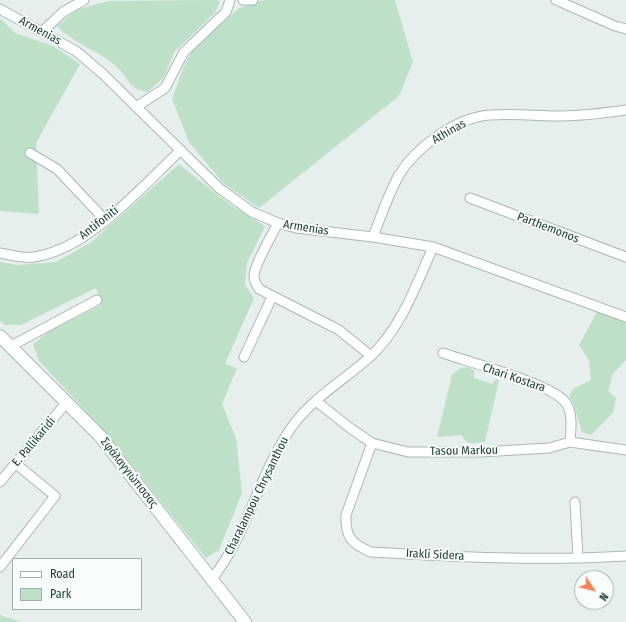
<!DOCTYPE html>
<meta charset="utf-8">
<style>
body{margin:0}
#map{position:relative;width:626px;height:622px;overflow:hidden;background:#e6efeb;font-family:"Fira Sans Condensed",sans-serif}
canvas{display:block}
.legend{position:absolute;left:12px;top:558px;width:130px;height:52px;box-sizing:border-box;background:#f7fbf9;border:1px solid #a3b1ad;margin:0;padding:5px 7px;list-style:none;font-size:12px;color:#24423a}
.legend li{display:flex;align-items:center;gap:8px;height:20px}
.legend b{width:20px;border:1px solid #a3b1ad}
.north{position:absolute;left:574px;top:570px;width:40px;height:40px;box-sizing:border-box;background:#f7fbf9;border:1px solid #a3b1ad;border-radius:50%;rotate:125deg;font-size:11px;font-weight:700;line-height:16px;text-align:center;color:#24423a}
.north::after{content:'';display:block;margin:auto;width:14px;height:18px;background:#f4845f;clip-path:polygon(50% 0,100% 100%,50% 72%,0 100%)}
</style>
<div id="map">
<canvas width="626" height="622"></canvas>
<ul class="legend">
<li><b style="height:5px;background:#fff"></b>Road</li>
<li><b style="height:11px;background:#bfe0c8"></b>Park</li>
</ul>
<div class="north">N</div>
</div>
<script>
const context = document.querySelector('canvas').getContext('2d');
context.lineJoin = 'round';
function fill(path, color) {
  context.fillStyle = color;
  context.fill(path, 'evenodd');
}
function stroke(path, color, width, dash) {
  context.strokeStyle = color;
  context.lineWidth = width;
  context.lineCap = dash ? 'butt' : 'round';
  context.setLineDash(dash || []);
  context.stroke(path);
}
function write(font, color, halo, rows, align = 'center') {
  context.font = font + ' "Fira Sans Condensed",sans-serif';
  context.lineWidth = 4;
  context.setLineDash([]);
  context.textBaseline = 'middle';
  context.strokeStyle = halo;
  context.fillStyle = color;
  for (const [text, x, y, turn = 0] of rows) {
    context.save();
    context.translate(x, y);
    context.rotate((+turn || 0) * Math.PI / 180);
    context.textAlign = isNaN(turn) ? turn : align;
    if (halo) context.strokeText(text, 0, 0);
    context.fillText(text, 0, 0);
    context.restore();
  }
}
fill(new Path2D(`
 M217 0 220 1 215 13 175 51 164 77 148 92C127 88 131 81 118 68 100 51 74 44 57 26L76 10 108 1Z
 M264 0H395L413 62 399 96 259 208 223 183 189 142 172 99 184 66 194 48 239 8Z
 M0 18 15 33 53 46 80 64 36 143 39 214 0 211Z
 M179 164 229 204 265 226 247 263 245 285 254 298 225 364 237 368 222 404 236 438 242 493 219 550 206 558 106 433 39 361 33 344 50 331 101 305 96 288 21 325H5L0 321V262L17 265 56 262 90 243Z
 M597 312 626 322V360L613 374 608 391 616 398 613 413 591 435 582 432 574 405 569 396 574 388 591 380 589 360 579 345Z
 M467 367 474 370V378L492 384 496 379 499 380 485 442C474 443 466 446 462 435L437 437 452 375 460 368Z
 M0 615 21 622H0Z`), '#bfe0c8');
const street = new Path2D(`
 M243 0H253
 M556 0 615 26 626 29
 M0 9 76 51 103 74 219 188 252 212 278 223 296 228 373 237 433 247 626 317
 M42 32 63 12 84 0
 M136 107 165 88 184 52 226 12 230 0
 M30 153 57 169 106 221
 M470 198 626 257
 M278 223C272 235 253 267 254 277 254 281 257 285 259 289L339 330 371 356
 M373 237C381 216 388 195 399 175 416 147 457 117 490 115 514 113 538 116 563 116 584 116 605 113 626 110
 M0 253C10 255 24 259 34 257 89 249 141 187 181 150
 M11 346 97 300
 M443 353C468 362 553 384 566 403 573 413 571 430 570 442
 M244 357 272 297
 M316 401 350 428 372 443 408 452H481L549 448 570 442 626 450
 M372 443 346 515C345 536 351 544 371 552 456 557 541 561 626 556
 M0 482 67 402
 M575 502 578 558
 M0 567 55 496 16 464
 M213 578C219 569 226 560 231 550 253 511 265 466 291 428 311 399 344 380 370 357 401 328 416 286 433 247`);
const secondary = new Path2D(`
 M0 336 100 436 245 622`);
stroke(street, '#a8b8b2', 11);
stroke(secondary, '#a4bbb3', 14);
stroke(street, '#fff', 9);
stroke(secondary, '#fff', 12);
write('12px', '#24423a', '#f7fbf9', [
 ["Armenias",40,31,29],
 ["Athinas",449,132,-30],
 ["Antifoniti",99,223,-38],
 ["Armenias",306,228,9],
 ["Parthemonos",548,228,21],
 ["Chari Kostara",514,378,19],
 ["E. Pallikaridi",34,442,-50],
 ["Tasou Markou",464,451,-1],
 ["Σφάλαγγιώτισσας",129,473,52],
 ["Charalampou Chrysanthou",257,496,-64],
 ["Irakli Sidera",435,555,3]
]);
</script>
